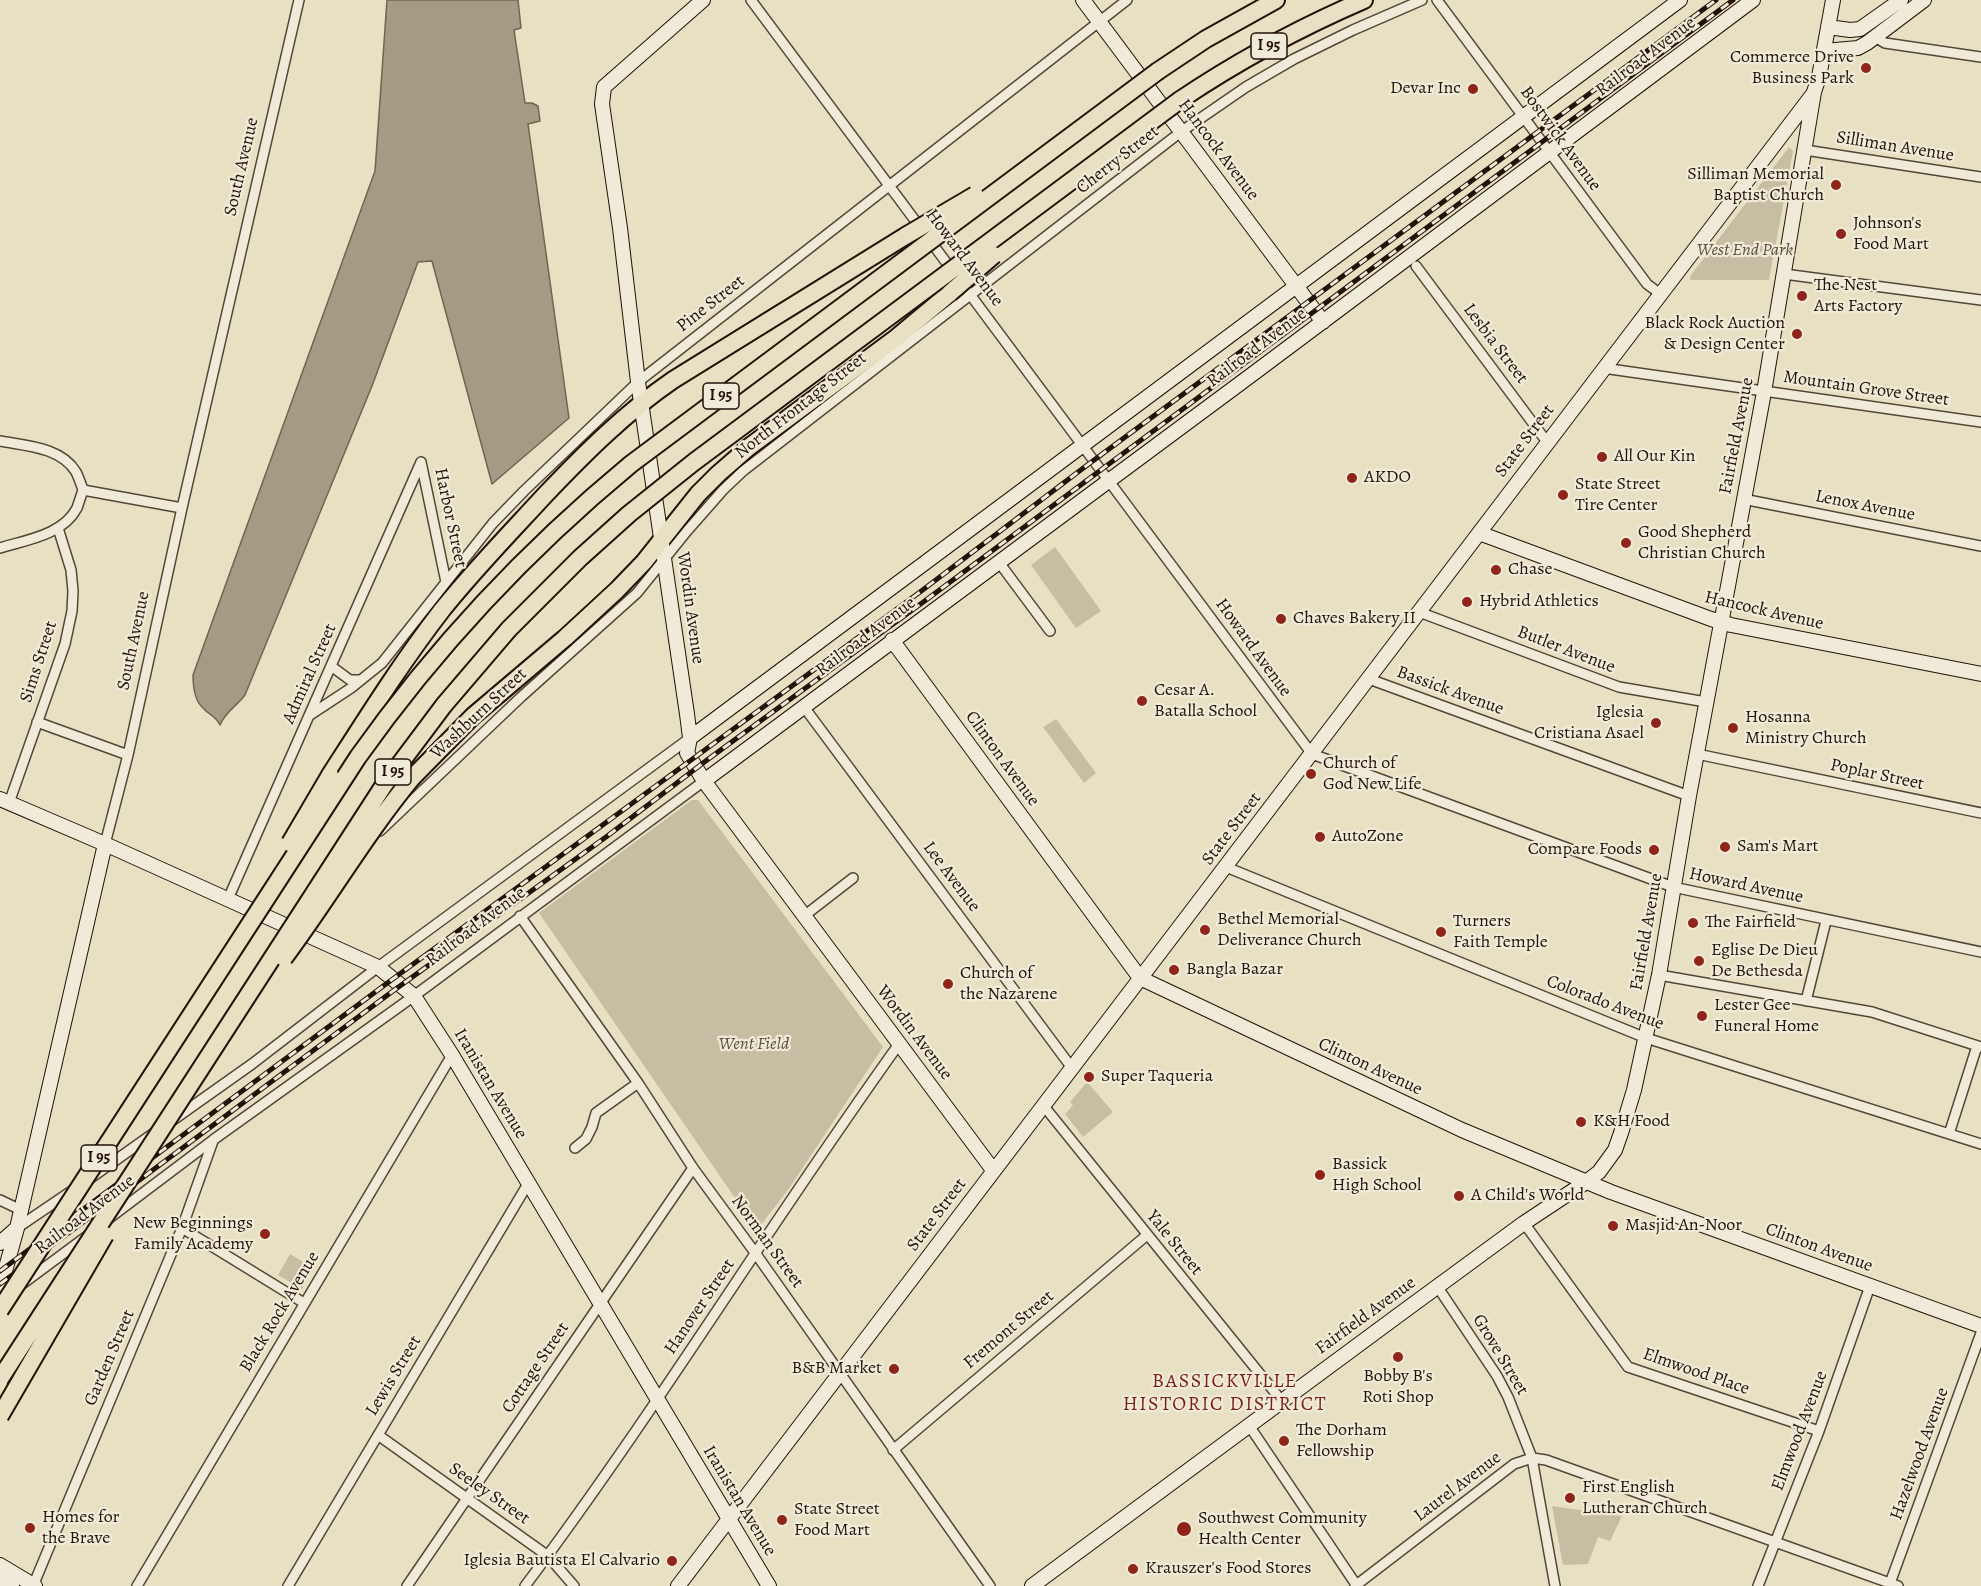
<!DOCTYPE html>
<style>
body{margin:0}
canvas{display:block;background:#e8e0c3}
</style>
<canvas width="1981" height="1586"></canvas>
<script>
const context = document.querySelector('canvas').getContext('2d');
context.lineJoin = 'round';
function fill(path, color) {
  context.fillStyle = color;
  context.fill(path, 'evenodd');
}
function stroke(path, color, width, dash) {
  context.strokeStyle = color;
  context.lineWidth = width;
  context.lineCap = dash ? 'butt' : 'round';
  context.setLineDash(dash || []);
  context.stroke(path);
}
function write(font, color, halo, rows, align = 'center') {
  context.font = font + ' Alegreya,serif';
  context.lineWidth = 4.5;
  context.setLineDash([]);
  context.textBaseline = 'middle';
  context.strokeStyle = halo;
  context.fillStyle = color;
  for (const [text, x, y, turn = 0] of rows) {
    context.save();
    context.translate(x, y);
    context.rotate((+turn || 0) * Math.PI / 180);
    context.textAlign = isNaN(turn) ? turn : align;
    if (halo) context.strokeText(text, 0, 0);
    context.fillText(text, 0, 0);
    context.restore();
  }
}
fill(new Path2D(`
 M1789 147 1793 151 1769 280H1690L1691 275Z
 M1055 547 1101 611 1076 628 1031 565Z
 M1056 719 1096 773 1084 783 1043 727Z
 M692 800H698L883 1047 788 1190 757 1230 539 913Z
 M1087 1082 1113 1112 1083 1137 1065 1114 1073 1105 1070 1102Z
 M290 1254 314 1268 302 1289 278 1275Z
 M1552 1506 1622 1516 1610 1541 1598 1537 1588 1564 1563 1565Z`), '#c6bda3');
const water = new Path2D(`
 M387 0H518L521 28 514 30 525 103H532L538 106 540 121 528 124 569 418 492 484 432 261 418 262 372 386 245 695C237 706 225 712 220 725 215 715 210 716 203 708 195 701 193 686 193 675L375 171Z`);
fill(water, '#a59a83');
stroke(water, '#716452', 1.5);
const street = new Path2D(`
 M751 0 1312 754 1673 887 1981 952
 M1437 0 1647 284 1659 293
 M1875 37 1885 43 1981 57
 M1805 150 1981 177
 M1416 266 1547 442
 M1784 274 1981 300
 M1603 368 1981 422
 M0 441C26 446 61 447 76 472 79 478 81 484 83 490
 M421 462 446 582
 M83 490 182 508
 M1743 499 1981 546
 M0 548C26 540 63 535 77 508 79 502 81 496 83 490
 M998 561 1050 631
 M1419 612 1619 687 1706 702
 M331 666 350 680H360
 M1369 679 1689 796
 M804 707 1072 1068
 M310 715 351 688 382 663 493 523 524 491 638 382 1127 0
 M37 722 128 755
 M1697 754 1981 813
 M9 803 65 644 72 611 73 591 71 570 58 528
 M380 831 521 697 637 593 687 531 723 490 743 471 1182 131 1246 87 1294 59 1353 30 1422 0
 M105 844 128 755 182 508 299 0
 M1226 867 1646 1038 1981 1144
 M228 899 421 462
 M520 916 638 1083 693 1168 756 1254 990 1586
 M804 916 853 878
 M1659 975 1872 1012 1981 1047
 M1806 1001 1826 921
 M1043 1105 1281 1400
 M173 1120 252 1064 378 967 690 738
 M1949 1134 1977 1046
 M575 1148 586 1139 592 1127 596 1113 638 1083
 M92 1177 154 1133
 M0 1200 21 1210
 M107 1220 213 1140 414 996 704 781
 M1524 1223 1628 1367 1819 1431
 M17 1228 73 1190
 M182 1228 304 1303
 M21 1285 87 1236
 M1437 1286 1497 1376 1508 1397 1532 1458 1555 1586
 M1248 1424 1357 1586
 M378 1435 548 1556 574 1586
 M893 1450 1147 1235
 M33 1586 182 1228 213 1141
 M137 1586 452 1055
 M288 1586 529 1182
 M407 1586 693 1168
 M525 1586C657 1410 771 1222 899 1044
 M1355 1586 1514 1464 1532 1458 1546 1460 1898 1586
 M1758 1586 1819 1431 1870 1286
 M1889 1586 1981 1333`);
const secondary = new Path2D(`
 M703 0 604 87 602 104 620 228 638 382 687 714 690 738 687 753 704 781 993 1170
 M1083 0 1323 322
 M1828 27 1850 30 1860 29 1901 0
 M1824 51 1858 48 1867 43 1924 0
 M1479 533 1711 619 1731 625 1981 674
 M892 640 1140 978 1462 1130 1611 1192 1981 1326
 M690 738 1680 0
 M704 781 1246 379 1753 0
 M0 799 105 844 378 967 414 996 452 1055 769 1586
 M0 1243 17 1228
 M0 1289 17 1228 105 844
 M0 1565 35 1586
 M0 1579 12 1586
 M678 1586 1813 94
 M1032 1586 1400 1314 1524 1223 1586 1182 1599 1172 1615 1150 1621 1133 1634 1090 1659 975 1689 796 1764 392 1814 92 1819 77 1833 0`);
const highway = new Path2D(`
 M1158 71 1206 39 1276 0
 M1180 100C1238 61 1299 28 1364 0
 M330 775C366 719 401 663 442 610 474 570 510 533 545 495 585 453 625 413 673 380L907 235
 M412 778 473 716 565 638 617 590 644 562 698 494 718 474 749 447 896 338 950 293`);
stroke(street, '#544637', 12);
stroke(secondary, '#221208', 16);
stroke(highway, '#221208', 20);
stroke(street, '#f0ebd8', 9);
stroke(secondary, '#f0ebd8', 14);
stroke(highway, '#e8e0c3', 16);
const rail = new Path2D(`
 M0 1271 386 984 920 592 1082 469 1716 0
 M0 1284 393 991 606 837 707 760 926 600 1733 0`);
stroke(rail, '#221208', 5);
stroke(rail, '#f0ebd8', 3, [9]);
const highwayBridge = new Path2D(`
 M907 235 975 195
 M950 293 994 255
 M290 843 330 775
 M284 958C328 899 365 835 412 778
 M0 1310 358 757C436 647 527 550 631 464L1158 71
 M0 1379 384 785 444 705 509 629 580 558 629 514 694 462 1180 100
 M0 1416 105 1235`);
stroke(highwayBridge, '#221208', 20, []);
stroke(highwayBridge, '#e8e0c3', 16);
for (const [x, y, r, color] of [
 [1866,68,6,"#8f2418"],
 [1473,89,6,"#8f2418"],
 [1836,185,6,"#8f2418"],
 [1841,234,6,"#8f2418"],
 [1802,296,6,"#8f2418"],
 [1797,334,6,"#8f2418"],
 [1602,457,6,"#8f2418"],
 [1352,478,6,"#8f2418"],
 [1563,495,6,"#8f2418"],
 [1626,543,6,"#8f2418"],
 [1496,570,6,"#8f2418"],
 [1467,602,6,"#8f2418"],
 [1281,619,6,"#8f2418"],
 [1142,701,6,"#8f2418"],
 [1656,723,6,"#8f2418"],
 [1733,728,6,"#8f2418"],
 [1311,774,6,"#8f2418"],
 [1320,837,6,"#8f2418"],
 [1725,847,6,"#8f2418"],
 [1654,850,6,"#8f2418"],
 [1693,923,6,"#8f2418"],
 [1205,930,6,"#8f2418"],
 [1441,932,6,"#8f2418"],
 [1699,961,6,"#8f2418"],
 [1174,970,6,"#8f2418"],
 [948,984,6,"#8f2418"],
 [1702,1016,6,"#8f2418"],
 [1089,1077,6,"#8f2418"],
 [1581,1122,6,"#8f2418"],
 [1320,1175,6,"#8f2418"],
 [1459,1196,6,"#8f2418"],
 [1613,1226,6,"#8f2418"],
 [265,1234,6,"#8f2418"],
 [1398,1357,6,"#8f2418"],
 [894,1369,6,"#8f2418"],
 [1284,1441,6,"#8f2418"],
 [1570,1498,6,"#8f2418"],
 [782,1520,6,"#8f2418"],
 [30,1528,6,"#8f2418"],
 [1184,1529,8,"#8f2418"],
 [672,1561,6,"#8f2418"],
 [1133,1569,6,"#8f2418"]
]) {
  const dot = new Path2D();
  dot.arc(x, y, r, 0, 2 * Math.PI);
  context.fillStyle = color;
  context.fill(dot);
  stroke(dot, '#f0ebd8', 2);
}
for (const [x, y, w] of [
 [1269,46,36],
 [721,396,36],
 [393,772,36],
 [99,1158,36]
]) {
  const box = new Path2D();
  box.roundRect(x - w / 2, y - 13, w, 26, 4.5);
  context.fillStyle = '#f0ebd8';
  context.fill(box);
  stroke(box, '#221208', 1.5);
}
write('bold 16px', '#221208', null, [
 ["I 95",1269,46],
 ["I 95",721,396],
 ["I 95",393,772],
 ["I 95",99,1158]
]);
write('18px', '#221208', '#f0ebd8', [
 ["Railroad Avenue",1646,57,-37],
 ["Bostwick Avenue",1560,139,54],
 ["Silliman Avenue",1895,147,9],
 ["Hancock Avenue",1218,150,53],
 ["Cherry Street",1118,160,-38],
 ["South Avenue",242,167,-77],
 ["Howard Avenue",964,258,53],
 ["Pine Street",711,304,-38],
 ["Lesbia Street",1495,344,53],
 ["Railroad Avenue",1257,348,-37],
 ["Mountain Grove Street",1866,389,8],
 ["North Frontage Street",801,406,-38],
 ["Fairfield Avenue",1737,436,-79],
 ["State Street",1525,441,-53],
 ["Lenox Avenue",1865,506,11],
 ["Harbor Street",450,518,78],
 ["Wordin Avenue",690,608,82],
 ["Hancock Avenue",1764,611,13],
 ["Railroad Avenue",866,637,-37],
 ["South Avenue",134,641,-78],
 ["Howard Avenue",1253,648,54],
 ["Butler Avenue",1566,650,21],
 ["Sims Street",39,662,-72],
 ["Admiral Street",310,674,-66],
 ["Bassick Avenue",1450,691,20],
 ["Washburn Street",479,714,-43],
 ["Clinton Avenue",1002,759,54],
 ["Poplar Street",1877,775,12],
 ["State Street",1232,829,-53],
 ["Lee Avenue",951,877,53],
 ["Howard Avenue",1746,886,12],
 ["Railroad Avenue",476,927,-37],
 ["Fairfield Avenue",1647,932,-80],
 ["Colorado Avenue",1605,1003,21],
 ["Wordin Avenue",914,1033,53],
 ["Clinton Avenue",1370,1067,25],
 ["Iranistan Avenue",490,1084,59],
 ["Railroad Avenue",85,1215,-37],
 ["State Street",937,1215,-53],
 ["Norman Street",767,1242,54],
 ["Yale Street",1174,1243,51],
 ["Clinton Avenue",1819,1248,20],
 ["Hanover Street",700,1307,-56],
 ["Black Rock Avenue",280,1312,-59],
 ["Fairfield Avenue",1366,1316,-36],
 ["Fremont Street",1009,1330,-40],
 ["Grove Street",1500,1355,59],
 ["Garden Street",110,1358,-67],
 ["Cottage Street",536,1368,-56],
 ["Elmwood Place",1696,1372,19],
 ["Lewis Street",394,1376,-59],
 ["Elmwood Avenue",1800,1431,-69],
 ["Hazelwood Avenue",1920,1454,-70],
 ["Laurel Avenue",1458,1487,-37],
 ["Seeley Street",489,1494,35],
 ["Iranistan Avenue",739,1501,59]
]);
write('18px', '#221208', '#f0ebd8', [
 ["Commerce Drive",1854,58,"right"],
 ["Business Park",1854,79,"right"],
 ["Devar Inc",1461,89,"right"],
 ["Silliman Memorial",1824,175,"right"],
 ["Baptist Church",1824,196,"right"],
 ["Johnson's",1853,224],
 ["Food Mart",1853,245],
 ["The Nest",1814,286],
 ["Arts Factory",1814,307],
 ["Black Rock Auction",1785,324,"right"],
 ["& Design Center",1785,345,"right"],
 ["All Our Kin",1614,457],
 ["AKDO",1364,478],
 ["State Street",1575,485],
 ["Tire Center",1575,506],
 ["Good Shepherd",1638,533],
 ["Christian Church",1638,554],
 ["Chase",1508,570],
 ["Hybrid Athletics",1479,602],
 ["Chaves Bakery II",1293,619],
 ["Cesar A.",1154,691],
 ["Batalla School",1154,712],
 ["Iglesia",1644,713,"right"],
 ["Cristiana Asael",1644,734,"right"],
 ["Hosanna",1745,718],
 ["Ministry Church",1745,739],
 ["Church of",1323,764],
 ["God New Life",1323,785],
 ["AutoZone",1332,837],
 ["Sam's Mart",1737,847],
 ["Compare Foods",1642,850,"right"],
 ["Bethel Memorial",1217,920],
 ["Deliverance Church",1217,941],
 ["Turners",1453,922],
 ["Faith Temple",1453,943],
 ["The Fairfield",1705,923],
 ["Eglise De Dieu",1711,951],
 ["De Bethesda",1711,972],
 ["Bangla Bazar",1186,970],
 ["Church of",960,974],
 ["the Nazarene",960,995],
 ["Lester Gee",1714,1006],
 ["Funeral Home",1714,1027],
 ["Super Taqueria",1101,1077],
 ["K&H Food",1593,1122],
 ["Bassick",1332,1165],
 ["High School",1332,1186],
 ["A Child's World",1471,1196],
 ["New Beginnings",253,1224,"right"],
 ["Family Academy",253,1245,"right"],
 ["Masjid An-Noor",1625,1226],
 ["B&B Market",882,1369,"right"],
 ["Bobby B's",1398,1377,"center"],
 ["Roti Shop",1398,1398,"center"],
 ["The Dorham",1296,1431],
 ["Fellowship",1296,1452],
 ["First English",1582,1488],
 ["Lutheran Church",1582,1509],
 ["State Street",794,1510],
 ["Food Mart",794,1531],
 ["Homes for",42,1518],
 ["the Brave",42,1539],
 ["Southwest Community",1198,1519],
 ["Health Center",1198,1540],
 ["Iglesia Bautista El Calvario",660,1561,"right"],
 ["Krauszer's Food Stores",1145,1569]
], 'left');
write('italic 18px', '#5b4e3e', '#f0ebd8', [
 ["West End Park",1745,251],
 ["Went Field",754,1045]
]);
context.letterSpacing = '1.5px';
write('20px', '#7a1f14', '#f0ebd8', [
 ["BASSICKVILLE",1225,1382],
 ["HISTORIC DISTRICT",1225,1405]
]);
context.letterSpacing = '0px';
</script>
